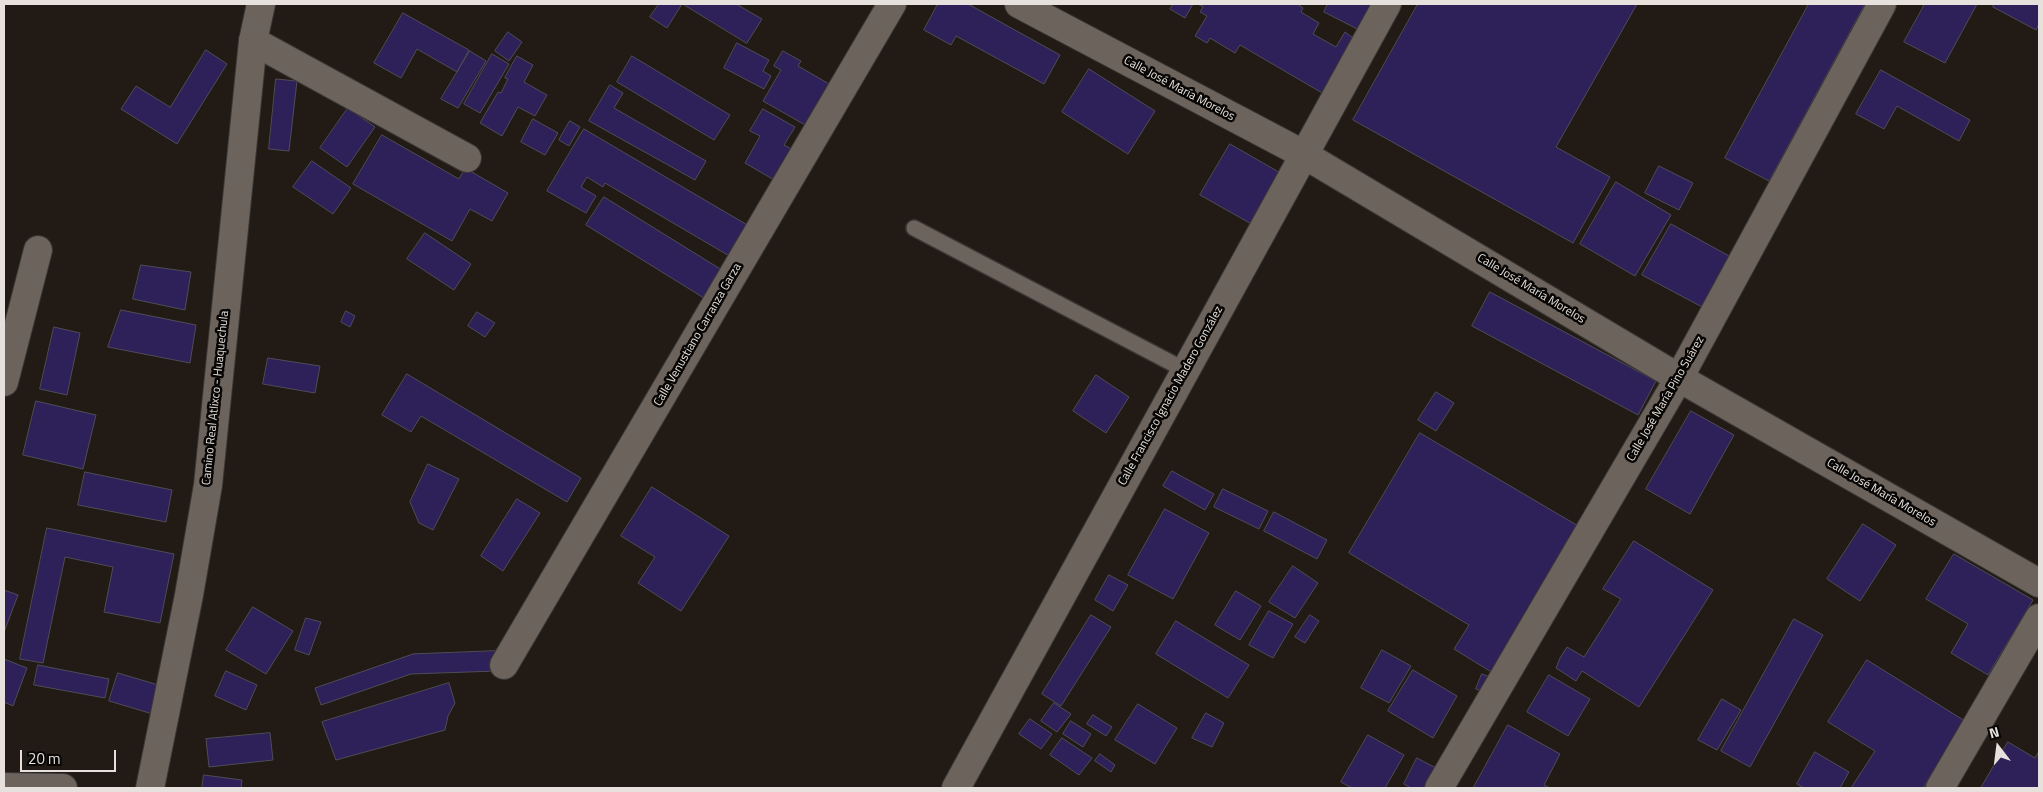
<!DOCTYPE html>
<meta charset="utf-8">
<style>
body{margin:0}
#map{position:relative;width:2043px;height:792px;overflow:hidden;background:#211a15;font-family:"Titillium Web",sans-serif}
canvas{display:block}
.frame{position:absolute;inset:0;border:5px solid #e6e1dd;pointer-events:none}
.north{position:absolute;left:1973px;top:722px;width:50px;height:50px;-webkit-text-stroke:4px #080604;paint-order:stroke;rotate:345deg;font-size:14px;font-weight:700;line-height:20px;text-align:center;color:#e6e1dd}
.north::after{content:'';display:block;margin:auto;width:18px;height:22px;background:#e6e1dd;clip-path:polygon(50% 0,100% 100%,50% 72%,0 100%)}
.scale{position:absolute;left:20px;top:750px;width:96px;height:22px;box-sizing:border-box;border:2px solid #e6e1dd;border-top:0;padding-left:6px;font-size:15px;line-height:18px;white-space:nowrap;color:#e6e1dd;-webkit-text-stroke:4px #080604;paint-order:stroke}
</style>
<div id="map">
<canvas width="2043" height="792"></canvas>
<div class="frame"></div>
<div class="north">N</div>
<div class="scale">20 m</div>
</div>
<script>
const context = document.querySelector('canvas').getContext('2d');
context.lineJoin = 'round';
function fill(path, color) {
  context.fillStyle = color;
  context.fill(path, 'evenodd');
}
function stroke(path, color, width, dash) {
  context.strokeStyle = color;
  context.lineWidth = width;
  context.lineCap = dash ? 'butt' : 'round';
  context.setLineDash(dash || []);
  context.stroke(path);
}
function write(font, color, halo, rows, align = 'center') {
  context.font = font + ' "Titillium Web",sans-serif';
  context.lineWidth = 5;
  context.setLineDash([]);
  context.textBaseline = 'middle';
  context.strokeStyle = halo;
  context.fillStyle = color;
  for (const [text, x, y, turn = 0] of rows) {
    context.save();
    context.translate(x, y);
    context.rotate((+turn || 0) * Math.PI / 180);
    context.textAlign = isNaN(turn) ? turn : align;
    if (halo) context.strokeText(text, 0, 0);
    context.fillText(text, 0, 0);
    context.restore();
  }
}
const building = new Path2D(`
 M659 4H682L667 28 650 17Z
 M683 4H736L762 19 747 43Z
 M938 4H968L1060 55 1044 84 956 36 951 45 924 30Z
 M1174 4H1193L1185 18 1170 9Z
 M1198 4H1297L1303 8 1301 12 1319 23 1313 34 1336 47 1345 32 1356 40 1324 94 1240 45 1235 53 1210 38 1207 43 1195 36 1207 16 1200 12 1203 7Z
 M1328 4H1381L1365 33 1324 12Z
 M1418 4H1637L1556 147 1610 177 1573 243 1353 120Z
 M1809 4H1865L1769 181 1725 158Z
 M1925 4H1977L1945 63 1904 42Z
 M1994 4H2039V24L2036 30 1993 7Z
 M403 13 469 50 457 72 417 49 401 78 374 63Z
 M508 32 522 42 509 61 495 51Z
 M737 43 769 60 763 71 771 76 764 89 724 68Z
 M206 50 227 64 177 144 121 109 136 86 170 107Z
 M470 51 486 61 458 108 441 99Z
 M783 51 801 61 798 66 831 85 807 126 763 101 781 70 774 66Z
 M492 54 509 64 480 113 464 104Z
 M517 56 533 65 524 82 547 95 535 116 518 107 502 136 480 123 498 92 501 93 508 79 505 78Z
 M632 56 730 115 714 140 617 82Z
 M1089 69 1155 111 1128 154 1062 112Z
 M1881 70 1970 120 1959 141 1897 106 1884 129 1856 114Z
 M276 79 297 81 289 151 269 149Z
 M610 85 623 93 614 108 706 161 695 180 589 121Z
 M348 108 375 127 347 167 320 148Z
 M763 109 795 127 784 145 799 153 781 184 745 163 760 136 750 131Z
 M533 119 558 133 545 155 521 142Z
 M570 121 580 127 569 146 559 140Z
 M584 129 749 226 731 257 605 183 603 187 587 177 581 187 596 196 586 213 547 191Z
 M382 135 459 179 465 168 508 193 492 221 470 209 452 241 353 184Z
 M1230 144 1284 175 1255 226 1200 195Z
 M312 161 351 188 333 214 293 187Z
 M1659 166 1693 183 1679 210 1645 193Z
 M1616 182 1671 215 1635 276 1580 244Z
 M604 197 730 275 712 303 586 225Z
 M1671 224 1731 257 1704 308 1642 275Z
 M425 233 471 264 454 290 407 259Z
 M141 265 191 272 185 310 133 299Z
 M1490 292 1656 381 1638 415 1472 326Z
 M121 310 196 325 190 363 108 347Z
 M346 311 355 316 350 327 341 322Z
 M477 312 495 323 485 337 468 326Z
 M54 327 80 333 67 395 40 389Z
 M268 358 320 366 315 393 263 384Z
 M407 374 581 478 567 502 421 416 411 432 382 415Z
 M1096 375 1129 397 1106 433 1073 411Z
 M1436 392 1454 403 1436 431 1418 420Z
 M36 401 96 415 83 469 23 455Z
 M1691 411 1734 435 1690 514 1646 489Z
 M1420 433 1580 527 1493 673 1454 649 1469 625 1349 553Z
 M428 464 459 479 433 530 419 523 410 502Z
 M1172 471 1214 494 1205 510 1163 486Z
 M85 472 172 490 166 522 78 505Z
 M652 487 729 536 681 611 638 583 655 557 621 536Z
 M1223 489 1268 511 1259 529 1214 507Z
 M517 499 540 513 503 571 481 556Z
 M1165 509 1209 533 1173 599 1128 575Z
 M1274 512 1327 540 1317 559 1264 531Z
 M1863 524 1896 545 1860 601 1827 579Z
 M47 528 174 554 160 623 104 612 113 567 65 557 43 663 20 659Z
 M1634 541 1713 590 1639 707 1582 671 1576 681 1556 668 1560 658 1567 647 1584 657 1621 599 1603 589Z
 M1954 554 2033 600 1988 675 1951 653 1968 624 1926 599Z
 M1293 566 1318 583 1295 618 1269 602Z
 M1109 575 1128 585 1113 611 1095 600Z
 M4 590 18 595 4 632Z
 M1236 591 1261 606 1240 640 1215 625Z
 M253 607 293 631 266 674 226 650Z
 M1269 611 1293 624 1273 658 1249 645Z
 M1091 615 1111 627 1061 706 1042 694Z
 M1310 615 1319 621 1305 643 1295 637Z
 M306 618 321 622 309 655 295 650Z
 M1794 619 1823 635 1750 767 1721 751Z
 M1176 621 1249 665 1228 698 1156 654Z
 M1382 650 1411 666 1389 703 1361 688Z
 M497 651V671L411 674 321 705 315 688 413 654Z
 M4 659 27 668 13 706 4 702Z
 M1867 660 1965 721 1923 788H1851L1875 751 1828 722Z
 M38 665 109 679 105 698 34 685Z
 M1413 670 1457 696 1433 738 1388 711Z
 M226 671 257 685 246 710 215 696Z
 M118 673 165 687 156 715 109 701Z
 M1482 674 1493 678 1486 693 1476 689Z
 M1549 675 1590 699 1568 736 1527 712Z
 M449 683 455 703 448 716 445 730 336 760 322 722Z
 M1722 699 1741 710 1717 750 1698 740Z
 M1054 703 1071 714 1057 732 1041 721Z
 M1138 704 1177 728 1155 764 1115 740Z
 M1206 713 1224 723 1212 747 1192 738Z
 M1093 715 1112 727 1106 736 1087 724Z
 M1030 719 1052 734 1041 749 1019 734Z
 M1071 721 1091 734 1083 747 1063 734Z
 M1508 725 1560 754 1544 785 1550 788H1477L1474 787Z
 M270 733 273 760 209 767 206 739Z
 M1368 735 1404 755 1385 788H1352L1341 782Z
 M1062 738 1092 758 1079 775 1050 755Z
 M2008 742 2035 758 2039 751V788H1981Z
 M1815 752 1849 772 1840 788H1804L1797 784Z
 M1100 754 1115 765 1111 772 1095 761Z
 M1417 758 1438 769 1428 788H1411L1404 784Z
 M204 775 242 780 241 788H202Z`);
fill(building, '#2e215a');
stroke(building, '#4e4d56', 1);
const lane = new Path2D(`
 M914 228 1185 370`);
const street = new Path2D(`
 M1019 4 1303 154 1679 378 2039 583
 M253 41 467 158
 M4 382 38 250
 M504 665 892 4
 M4 787 63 788
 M956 788 1387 4
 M1439 788 1679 378 1882 4
 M1940 788 2039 618`);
const secondary = new Path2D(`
 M150 788 189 595 208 485 253 41 261 4`);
stroke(lane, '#3a3633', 18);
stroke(street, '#3a3633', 30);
stroke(secondary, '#3a3633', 30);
stroke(lane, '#6b635c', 15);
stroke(street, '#6b635c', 28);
stroke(secondary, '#6b635c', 28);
write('12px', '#e6e1dd', '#080604', [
 ["Calle José María Morelos",1179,89,28],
 ["Calle José María Morelos",1531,289,31],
 ["Calle Venustiano Carranza Garza",698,335,-60],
 ["Calle Francisco Ignacio Madero González",1171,396,-61],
 ["Camino Real Atlixco - Huaquechula",216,398,-84],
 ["Calle José María Pino Suárez",1666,399,-60],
 ["Calle José María Morelos",1881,493,30]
]);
</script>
